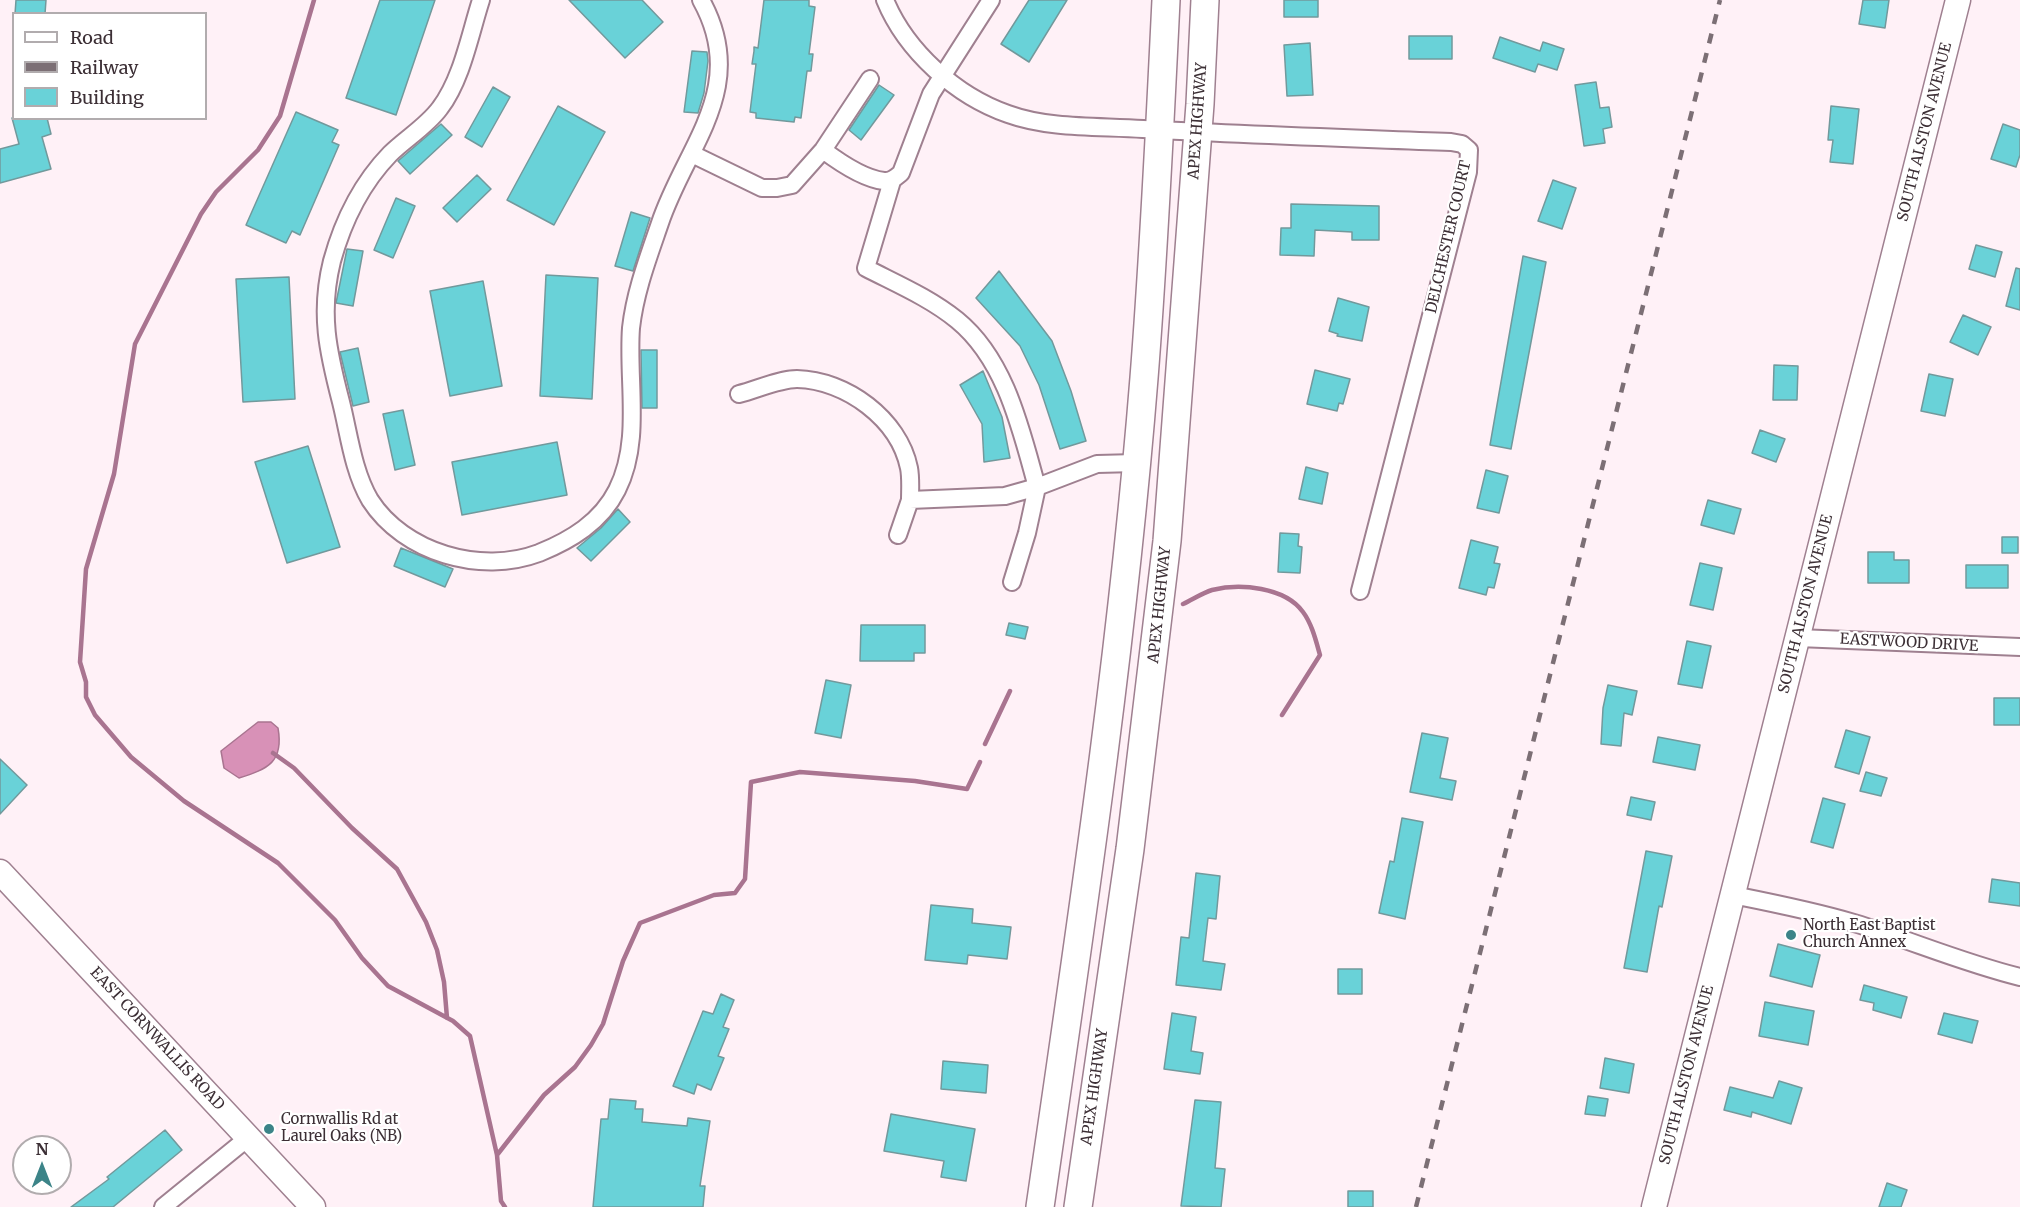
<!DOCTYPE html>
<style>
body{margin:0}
#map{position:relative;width:2020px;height:1207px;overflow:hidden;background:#fff1f7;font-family:Merriweather,serif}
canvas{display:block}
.legend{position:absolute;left:12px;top:12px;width:195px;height:108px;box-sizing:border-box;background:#fff;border:2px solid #b1acae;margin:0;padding:8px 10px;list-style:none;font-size:18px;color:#3c2f35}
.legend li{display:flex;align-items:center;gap:12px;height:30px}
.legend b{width:30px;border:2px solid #b1acae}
.north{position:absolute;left:12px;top:1135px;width:60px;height:60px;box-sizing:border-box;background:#fff;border:2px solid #b1acae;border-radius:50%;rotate:0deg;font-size:16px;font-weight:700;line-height:24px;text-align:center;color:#3c2f35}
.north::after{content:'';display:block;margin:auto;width:21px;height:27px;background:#3c8488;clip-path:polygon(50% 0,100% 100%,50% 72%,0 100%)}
</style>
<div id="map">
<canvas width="2020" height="1207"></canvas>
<ul class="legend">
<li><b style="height:8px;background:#fff"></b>Road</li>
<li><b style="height:8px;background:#7c6f75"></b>Railway</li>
<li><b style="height:16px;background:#69d2d8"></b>Building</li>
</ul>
<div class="north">N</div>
</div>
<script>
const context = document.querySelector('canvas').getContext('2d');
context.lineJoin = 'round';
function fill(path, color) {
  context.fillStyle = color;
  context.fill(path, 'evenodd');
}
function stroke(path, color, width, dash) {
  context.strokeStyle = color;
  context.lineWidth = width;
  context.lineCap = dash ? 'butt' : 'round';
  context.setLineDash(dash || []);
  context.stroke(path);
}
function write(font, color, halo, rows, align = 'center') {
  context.font = font + ' Merriweather,serif';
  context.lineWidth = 4.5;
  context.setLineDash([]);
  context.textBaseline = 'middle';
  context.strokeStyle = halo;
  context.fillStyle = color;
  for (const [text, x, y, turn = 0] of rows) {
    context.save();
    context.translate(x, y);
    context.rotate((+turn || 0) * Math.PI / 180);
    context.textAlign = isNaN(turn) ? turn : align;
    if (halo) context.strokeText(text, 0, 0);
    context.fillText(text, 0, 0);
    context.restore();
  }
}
const water = new Path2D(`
 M258 722H271L278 728C284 762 268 769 239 778L224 768 221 751Z`);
fill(water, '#d891b7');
stroke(water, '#a97490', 1.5);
stroke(new Path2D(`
 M314 0 280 116 258 150 216 192 201 214 135 344 114 474 86 569 80 662 86 682V697L95 715 131 757 184 801 278 863 335 920 362 958 388 986 453 1021 470 1036 497 1155 501 1201 505 1207
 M1183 604C1192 600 1202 593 1212 590 1240 583 1285 587 1303 612 1312 624 1316 641 1320 655L1282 715
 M985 744 1010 691
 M273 753 294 768 352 828 397 869 426 922 437 950 444 982 447 1018
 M497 1155 544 1095 575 1067 591 1045 603 1024 623 961 640 923 714 895 735 893 745 879 751 782 800 772 915 781 967 789 980 762`), '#a97490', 4.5);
const building = new Path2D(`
 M16 0H46L45 14H15Z
 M380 0H435L396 115 346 98Z
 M569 0H642L663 22 625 58Z
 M764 0H809V6L815 7 809 54H813L811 71H807L801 118 795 117 794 122 756 118V113L750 112 756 64H752L754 51V47L758 48Z
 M1029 0H1067L1029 62 1001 44Z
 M1284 0H1318V17H1284Z
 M1863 0H1889L1885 28 1859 24Z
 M1409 36H1452V59H1409Z
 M1500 37 1540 51 1543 42 1564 49 1557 70 1538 64 1535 72 1493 58Z
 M1310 43 1313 95 1287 96 1284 45Z
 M692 51 707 52 708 61 704 93 698 113 684 112Z
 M1596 82 1600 108 1609 107 1612 127 1603 129 1605 143 1584 146 1575 85Z
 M879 85 894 95 861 140 849 130Z
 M493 87 510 97 482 147 465 137Z
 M558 106 605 132 554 225 507 200Z
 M1831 106 1859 109 1853 164 1830 162 1833 140H1828Z
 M296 112 338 130 332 142 339 145 300 235 292 231 286 243 246 225Z
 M12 118H47L51 134 42 137 51 169 0 183V149L19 144Z
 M441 124 452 135 410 174 398 161Z
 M2003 124 2020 130V155L2016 167 1991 159Z
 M477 175 491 189 457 222 443 208Z
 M1553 180 1576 188 1562 229 1538 221Z
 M396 198 415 206 393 258 374 250Z
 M1291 204 1379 206V240H1352V232L1315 230 1314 256 1280 255 1281 228H1291Z
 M631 212 650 218 633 271 615 266Z
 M1976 245 2002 252 1995 277 1969 269Z
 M347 249 363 251 353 306 336 303Z
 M1523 256 1546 262 1511 449 1490 445Z
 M2016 268 2020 269V310L2006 306Z
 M999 271 1052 341 1071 391 1086 441 1060 449 1039 385 1020 346 976 298Z
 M546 275 598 278 592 399 540 396Z
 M289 277 295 399 243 402 236 279Z
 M483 281 502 386 450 396 430 291Z
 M1338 298 1369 307 1362 341 1337 336 1338 334 1329 331Z
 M1963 315 1991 327 1978 355 1950 342Z
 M358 348 369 402 353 406 340 352Z
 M641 350H657V408H642Z
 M1774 365 1798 366 1797 400H1773Z
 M1315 370 1350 379 1343 404 1339 403 1337 411 1307 404Z
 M983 371 1002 417 1010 458 984 462 982 424 960 385Z
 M1929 374 1953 379 1945 416 1921 411Z
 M403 410 415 465 395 470 383 414Z
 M1760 430 1785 439 1776 462 1752 453Z
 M557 442 567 495 462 515 452 462Z
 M308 446 340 547 287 563 255 462Z
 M1306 467 1328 473 1322 504 1299 499Z
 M1486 470 1508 476 1499 513 1477 508Z
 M1708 500 1741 509 1734 534 1701 525Z
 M618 509 630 522 591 561 577 548 601 528Z
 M1280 533 1299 534 1298 546 1302 547 1300 573 1278 572Z
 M2002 537H2018V553H2002Z
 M1471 540 1498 547 1494 563 1500 564 1494 588 1488 587 1486 595 1459 588Z
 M401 548 453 569 445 587 394 566Z
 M1868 552H1894V560H1909V583H1868Z
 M1700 563 1722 568 1713 610 1690 605Z
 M1966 565H2008V588H1966Z
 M1009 623 1028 627 1025 639 1006 635Z
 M861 625H925V653H914V661H860Z
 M1687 641 1711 646 1702 688 1678 684Z
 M826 680 851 685 841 738 815 733Z
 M1608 685 1637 691 1632 715 1624 713 1621 746 1601 744 1603 708Z
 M1994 698H2020V725H1994Z
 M1846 730 1870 737 1859 774 1835 767Z
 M1422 733 1448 738 1440 778 1456 781 1452 800 1410 792Z
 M1658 737 1700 745 1695 770 1653 762Z
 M0 759 27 785 0 814Z
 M1866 772 1887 778 1881 796 1860 791Z
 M1631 797 1655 802 1651 820 1627 815Z
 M1823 798 1845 804 1833 848 1811 842Z
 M1402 818 1423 822 1405 919 1379 913 1390 861 1394 862Z
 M1646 851 1672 856 1662 907 1659 906 1647 972 1624 968Z
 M1196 873 1220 876 1216 919 1208 918 1203 961 1225 964 1221 990 1176 985 1181 937 1189 938Z
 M1992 879 2020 883V906L1989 902Z
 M931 905 973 909 972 923 1011 927 1007 959 968 955 967 964 925 960Z
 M1778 944 1820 955 1812 987 1770 976Z
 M1338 969H1362V994H1338Z
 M1864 985 1907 997 1901 1018 1873 1010 1874 1003 1860 1000Z
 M721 994 734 1000 723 1027 729 1029 718 1056 724 1058 711 1090 697 1084 694 1094 673 1086 703 1011 713 1014Z
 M1765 1002 1814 1011 1808 1045 1759 1036Z
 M1172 1013 1196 1017 1191 1051 1203 1053 1200 1074 1164 1069Z
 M1944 1013 1978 1021 1972 1043 1938 1034Z
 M1605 1058 1634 1064 1629 1093 1600 1088Z
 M943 1061 988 1065 986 1093 941 1089Z
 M1779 1081 1802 1088 1791 1124 1752 1112 1751 1117 1724 1110 1730 1087 1773 1098Z
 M1588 1096 1608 1099 1605 1116 1585 1114Z
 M610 1099 636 1101 635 1109H643L642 1122 687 1126 688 1118 710 1121 700 1186H705L703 1207H593L601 1119H608Z
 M1195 1100 1221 1102 1215 1168 1225 1169 1221 1207 1181 1206Z
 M891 1114 975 1129 966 1181 941 1177 944 1161 884 1151Z
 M165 1130 182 1150 113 1207H71L109 1179 107 1177Z
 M1887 1183 1907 1190 1901 1207H1879Z
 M1348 1191H1373V1207H1348Z`);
fill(building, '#69d2d8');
stroke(building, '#72999c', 1.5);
const street = new Path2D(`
 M481 0C470 34 462 79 440 108 427 126 405 139 390 154 361 184 343 221 332 261 319 313 328 352 341 402 349 434 353 471 370 500 404 553 481 575 539 553 571 540 601 522 617 490 642 441 627 381 631 328 635 292 648 258 660 223 686 145 750 88 701 0
 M885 0C906 51 956 96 1008 114 1049 129 1099 126 1143 129 1245 135 1348 138 1451 142L1462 144 1469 150 1468 172 1360 591
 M823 150C839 162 864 179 884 181 892 182 896 177 901 173L931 94 991 0
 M692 154 762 188H777L792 185 823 150 870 79
 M892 181 866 268C897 284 930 298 957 320 1006 360 1021 430 1037 487L1097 464 1136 463
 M739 394C756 390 779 379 797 379 846 380 899 419 909 468 911 478 910 490 910 500L1005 496 1037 487 1027 533 1012 582
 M898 535 910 500
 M1798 638 2020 647
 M1733 895C1773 903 1814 911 1854 923 1910 940 1963 963 2020 977
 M163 1207 249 1137`);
const secondary = new Path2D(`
 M0 872 313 1207
 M1654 1207 1958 0`);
const primary = new Path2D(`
 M1040 1207C1080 931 1122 655 1144 378 1154 252 1160 126 1166 0
 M1078 1207 1130 849 1167 541 1200 104 1205 0`);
stroke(street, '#9f8090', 20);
stroke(secondary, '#9f8090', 27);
stroke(primary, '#9f8090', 30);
stroke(street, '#fff', 16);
stroke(secondary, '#fff', 24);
stroke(primary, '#fff', 27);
stroke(new Path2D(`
 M1416 1207 1720 0`), '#7c6f75', 4.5, [10, 10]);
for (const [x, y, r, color] of [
 [1791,935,6,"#3c8488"],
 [269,1129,6,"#3c8488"]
]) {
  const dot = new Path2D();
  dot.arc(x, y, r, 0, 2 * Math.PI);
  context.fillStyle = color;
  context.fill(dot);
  stroke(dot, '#fff', 2);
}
write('15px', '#3c2f35', '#fff', [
 ["APEX HIGHWAY",1198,121,-86],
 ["SOUTH ALSTON AVENUE",1925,132,-76],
 ["DELCHESTER COURT",1449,237,-77],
 ["SOUTH ALSTON AVENUE",1806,604,-76],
 ["APEX HIGHWAY",1160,605,-84],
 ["EASTWOOD DRIVE",1909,643,3],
 ["EAST CORNWALLIS ROAD",157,1039,47],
 ["SOUTH ALSTON AVENUE",1687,1075,-76],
 ["APEX HIGHWAY",1095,1087,-82]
]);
write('15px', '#3c2f35', '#fff', [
 ["North East Baptist",1803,926],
 ["Church Annex",1803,943],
 ["Cornwallis Rd at",281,1120],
 ["Laurel Oaks (NB)",281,1137]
], 'left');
</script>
